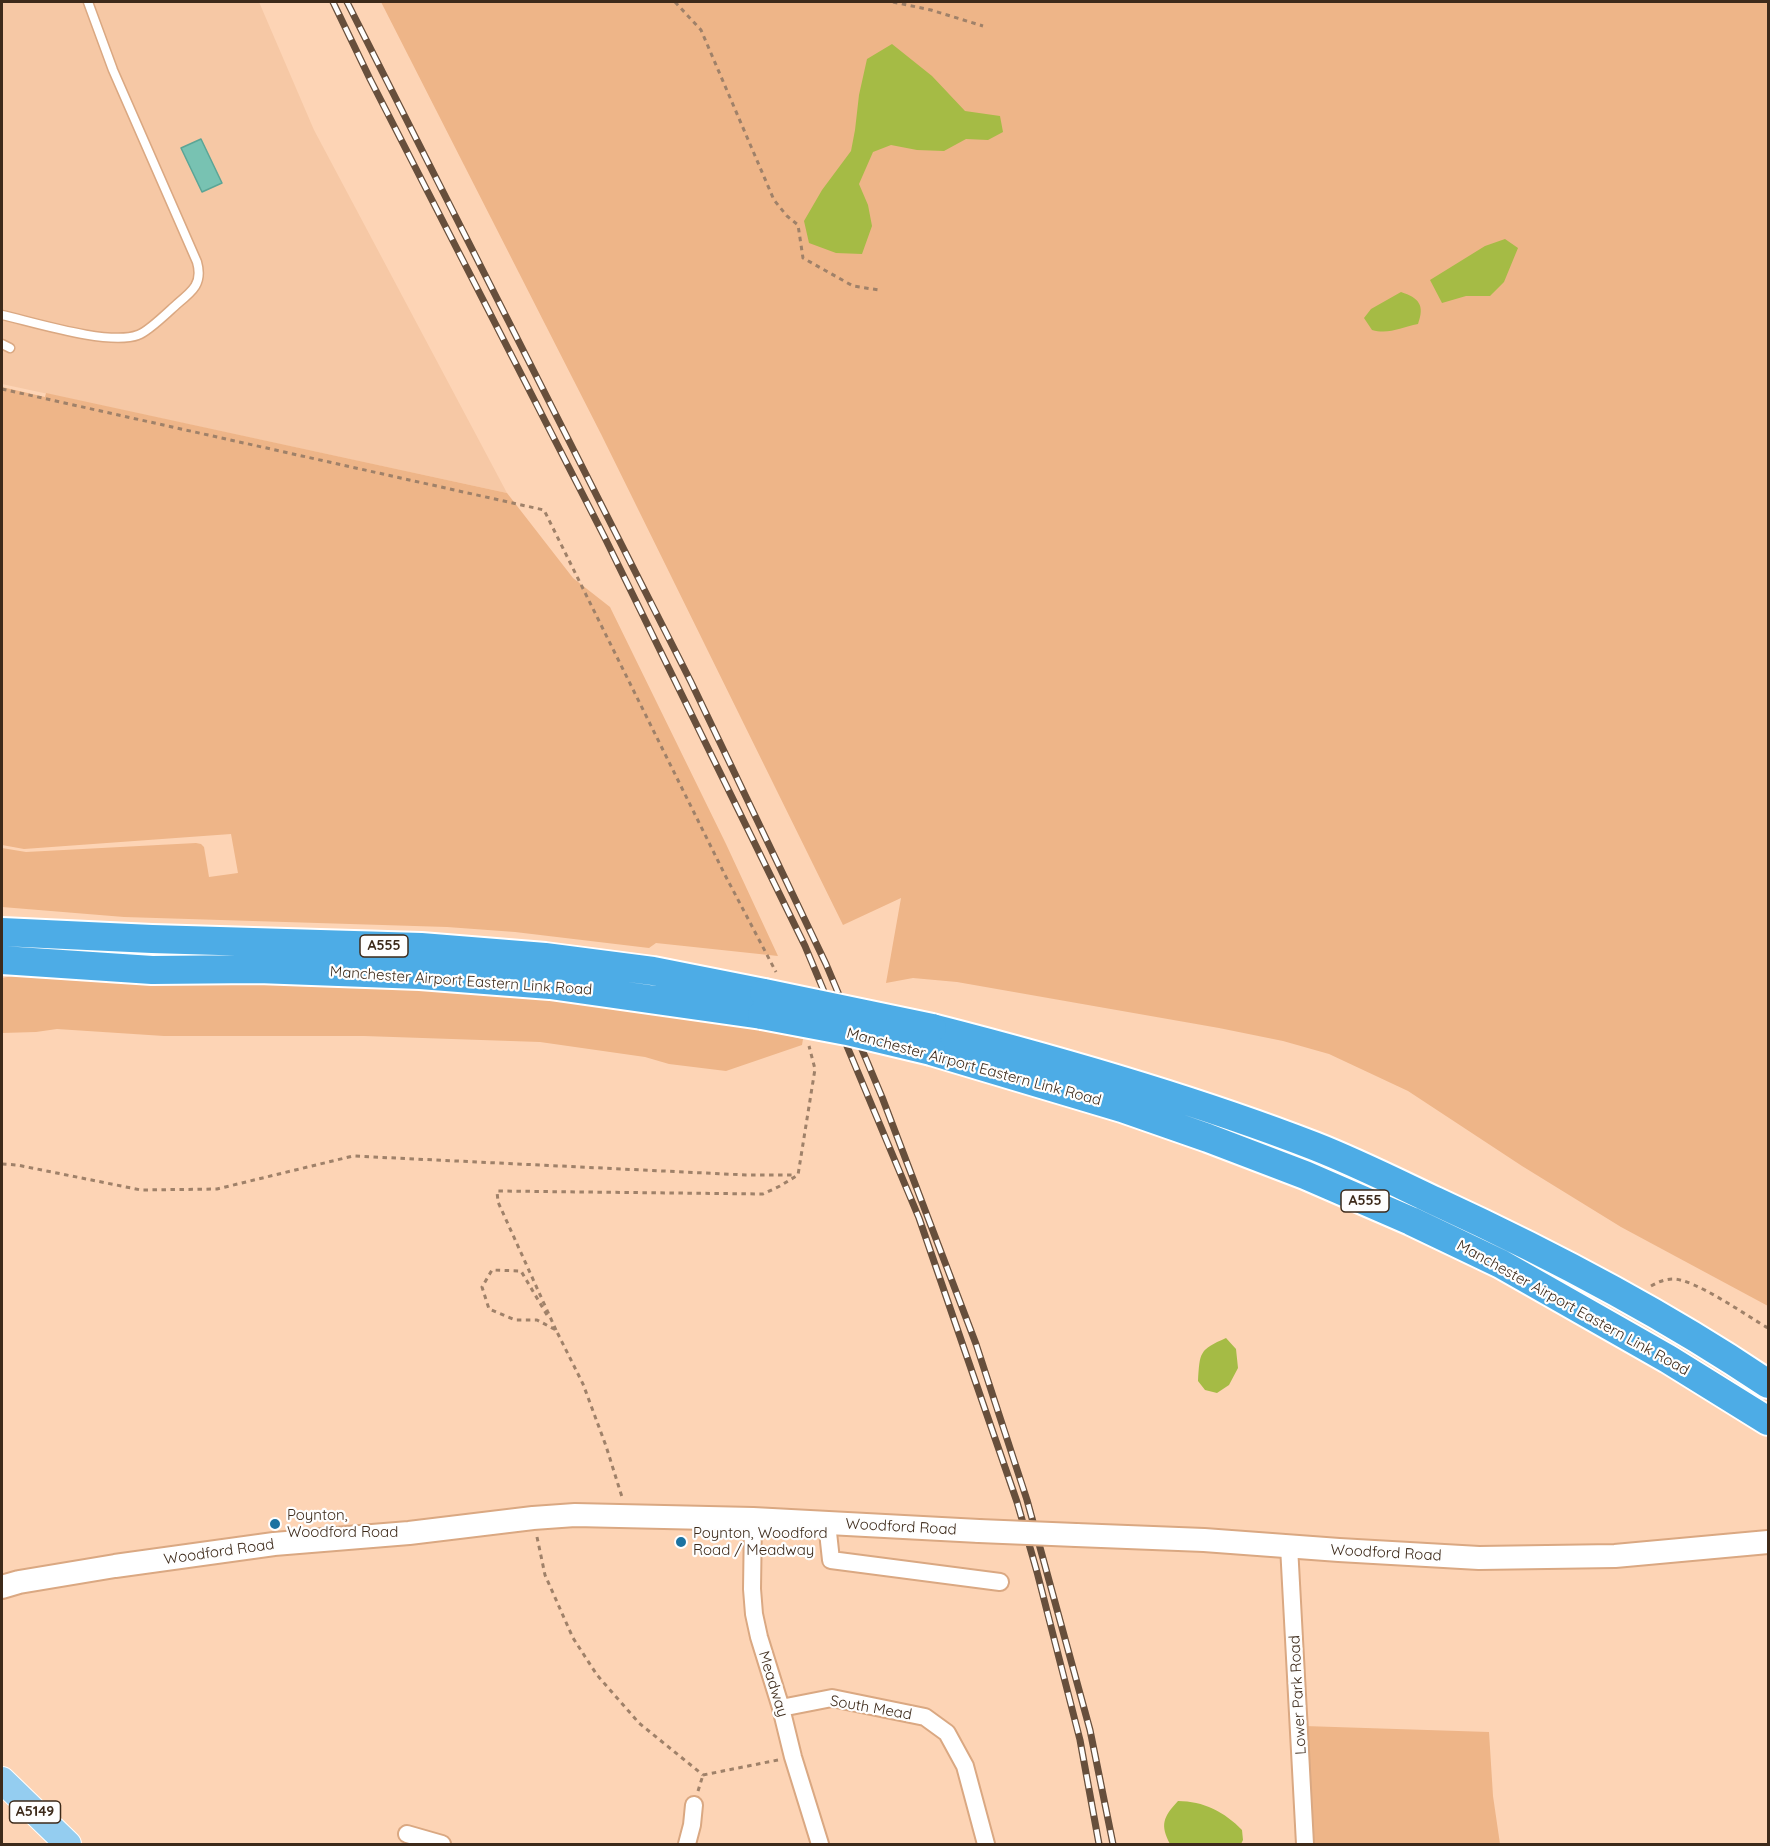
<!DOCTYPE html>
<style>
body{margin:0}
#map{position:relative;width:1770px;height:1846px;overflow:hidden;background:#fdd4b5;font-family:Quicksand,sans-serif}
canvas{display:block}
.frame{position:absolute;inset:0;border:3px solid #3d2a1a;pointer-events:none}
</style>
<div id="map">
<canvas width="1770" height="1846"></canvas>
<div class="frame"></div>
</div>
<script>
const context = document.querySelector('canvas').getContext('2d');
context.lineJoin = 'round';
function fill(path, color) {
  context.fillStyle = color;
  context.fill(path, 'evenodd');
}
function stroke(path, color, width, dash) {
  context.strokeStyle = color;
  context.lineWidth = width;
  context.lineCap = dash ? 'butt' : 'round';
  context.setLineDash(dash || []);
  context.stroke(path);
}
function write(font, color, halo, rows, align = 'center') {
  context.font = font + ' Quicksand,sans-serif';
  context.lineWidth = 4.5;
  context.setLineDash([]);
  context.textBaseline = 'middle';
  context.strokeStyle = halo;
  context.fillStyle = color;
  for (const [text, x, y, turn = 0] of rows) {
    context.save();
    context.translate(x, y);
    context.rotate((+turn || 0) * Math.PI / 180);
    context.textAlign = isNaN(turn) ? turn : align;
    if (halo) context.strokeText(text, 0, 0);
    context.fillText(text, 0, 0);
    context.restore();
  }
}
fill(new Path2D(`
 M2 2H259L314 130 507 493 2 384Z`), '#f6c8a5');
fill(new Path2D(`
 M381 2H1768V1306L1621 1227 1522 1166 1408 1091 1329 1054 1283 1041 1219 1028 957 982 913 978 886 983 901 898 843 925 601 434Z
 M2 387 45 397 46 393 507 493 573 578 610 607 726 844 778 956 656 943 649 948 515 932 447 927 124 917 2 907V848L26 852 196 843 201 844 204 847 209 877 238 873 231 834 24 849 2 845Z
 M32 972 486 989 694 1016 803 1039 802 1045 726 1071 669 1064 645 1057 540 1042 364 1036H164L57 1029 36 1032 2 1033V978Z
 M1304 1726 1489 1732 1493 1796 1500 1844H1310Z`), '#eeb588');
fill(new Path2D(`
 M892 44 932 76 965 111 1000 116 1003 132 988 140 966 139 944 151 917 150 891 145 873 152 859 184 868 205 872 226 862 254 836 253 809 243 804 221 822 190 851 151 855 130 859 95 867 59Z
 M1505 239 1518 248 1504 282 1490 296H1466L1442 303 1430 280 1485 246Z
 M1401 292C1419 298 1425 305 1418 324 1401 327 1389 335 1372 330L1364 318 1371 309Z
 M1226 1338 1236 1349 1238 1368 1229 1385 1217 1393 1205 1390 1198 1381C1200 1352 1199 1350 1226 1338Z
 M1178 1801C1203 1801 1225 1812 1242 1830L1243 1840 1241 1844H1170C1160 1825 1163 1817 1178 1801Z`), '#a5bb45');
const building = new Path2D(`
 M201 139 222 183 202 192 181 148Z`);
fill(building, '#78c2b2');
stroke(building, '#5ba596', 1.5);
const lane = new Path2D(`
 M2 315C33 322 109 346 138 335 148 332 168 312 177 304 193 291 203 283 197 262L113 70 88 2
 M2 344 10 348`);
const street = new Path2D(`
 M753 1519 752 1589 754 1614 759 1637 781 1708 793 1757 820 1844
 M827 1523 831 1560 1000 1582
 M1289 1546 1305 1844
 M781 1708 832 1698 925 1717 947 1733 965 1766 986 1844
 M407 1834 442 1844
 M687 1844 692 1825 694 1805`);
const secondary = new Path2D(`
 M1076 1535 1204 1540 1339 1550 1479 1558 1615 1556 1768 1542
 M2 1587 19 1582 115 1566 274 1544 409 1533 533 1518 575 1515 753 1519 979 1531`);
const primary = new Path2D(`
 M2 1780 68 1844`);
const highway = new Path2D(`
 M2 932 152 939 421 947 545 957 653 971 764 993
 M2 960 152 970 258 969 420 975 550 985 762 1015
 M932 1028C1061 1061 1190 1098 1314 1146 1355 1162 1395 1182 1435 1201 1550 1254 1663 1313 1768 1384
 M931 1051 1122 1108 1208 1138 1305 1175 1411 1221 1501 1264 1668 1359 1768 1421`);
stroke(lane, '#daa882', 11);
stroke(street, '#daa882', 20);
stroke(secondary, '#daa882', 26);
stroke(primary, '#fff', 28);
stroke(highway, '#fff', 32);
stroke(new Path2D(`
 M675 2 701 30 774 200 787 216 798 225 803 258 853 286 879 290
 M893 2 931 10 983 26
 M2 389 544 510 725 875 776 972
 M2 1164 17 1165 141 1190 217 1189 353 1156 746 1175H796
 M1651 1286C1658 1282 1665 1279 1673 1279 1695 1279 1747 1316 1768 1328
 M547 1315 521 1271 492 1270 482 1287 489 1309 515 1320H537L556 1330 583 1384 606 1446 622 1497
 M556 1330 498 1202 497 1191 763 1194 780 1186 798 1175 815 1069 809 1046
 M537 1537 545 1575 573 1638 597 1675 639 1723 703 1775
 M703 1775 778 1760
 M698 1791 703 1775`), '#9f8169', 3, [4.5, 4.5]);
stroke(lane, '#fff', 8);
stroke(street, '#fff', 16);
stroke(secondary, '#fff', 22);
stroke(primary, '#94cdf0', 26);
stroke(highway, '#4dace6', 28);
const rail = new Path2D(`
 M333 2 370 79 604 536 805 946 919 1218 1017 1502 1037 1572 1080 1740 1099 1844
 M347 2 691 682 826 964 882 1097 976 1344 1027 1500 1090 1730 1113 1844`);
stroke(rail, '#674f3c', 7);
stroke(rail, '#fefefe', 4.5, [14]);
const secondaryBridge = new Path2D(`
 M979 1531 1076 1535`);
const highwayBridge = new Path2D(`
 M764 993 932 1028
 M762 1015 847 1031 931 1051`);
stroke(secondaryBridge, '#daa882', 26, []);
stroke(highwayBridge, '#fff', 32, []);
stroke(secondaryBridge, '#fff', 22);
stroke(highwayBridge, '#4dace6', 28);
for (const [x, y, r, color] of [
 [275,1524,6,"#1b72a1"],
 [681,1542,6,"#1b72a1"]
]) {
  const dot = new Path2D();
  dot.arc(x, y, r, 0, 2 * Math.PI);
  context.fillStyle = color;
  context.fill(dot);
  stroke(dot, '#fefefe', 2);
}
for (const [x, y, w] of [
 [384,946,48],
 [1365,1201,48],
 [35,1812,51]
]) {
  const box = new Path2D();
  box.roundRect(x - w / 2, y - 11, w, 22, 4.5);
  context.fillStyle = '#fefefe';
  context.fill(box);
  stroke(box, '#3d2a1a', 1.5);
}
write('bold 14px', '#3d2a1a', null, [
 ["A555",384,946],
 ["A555",1365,1201],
 ["A5149",35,1812]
]);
write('15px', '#3d2a1a', '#fefefe', [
 ["Manchester Airport Eastern Link Road",461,981,4],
 ["Manchester Airport Eastern Link Road",974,1067,15],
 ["Manchester Airport Eastern Link Road",1573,1308,29],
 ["Woodford Road",901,1527,3],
 ["Woodford Road",219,1552,-8],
 ["Woodford Road",1386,1553,3],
 ["Meadway",773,1684,73],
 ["Lower Park Road",1298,1695,-93],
 ["South Mead",871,1708,10]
]);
write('15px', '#3d2a1a', '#fefefe', [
 ["Poynton,",287,1515],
 ["Woodford Road",287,1532],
 ["Poynton, Woodford",693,1533],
 ["Road / Meadway",693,1550]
], 'left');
</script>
